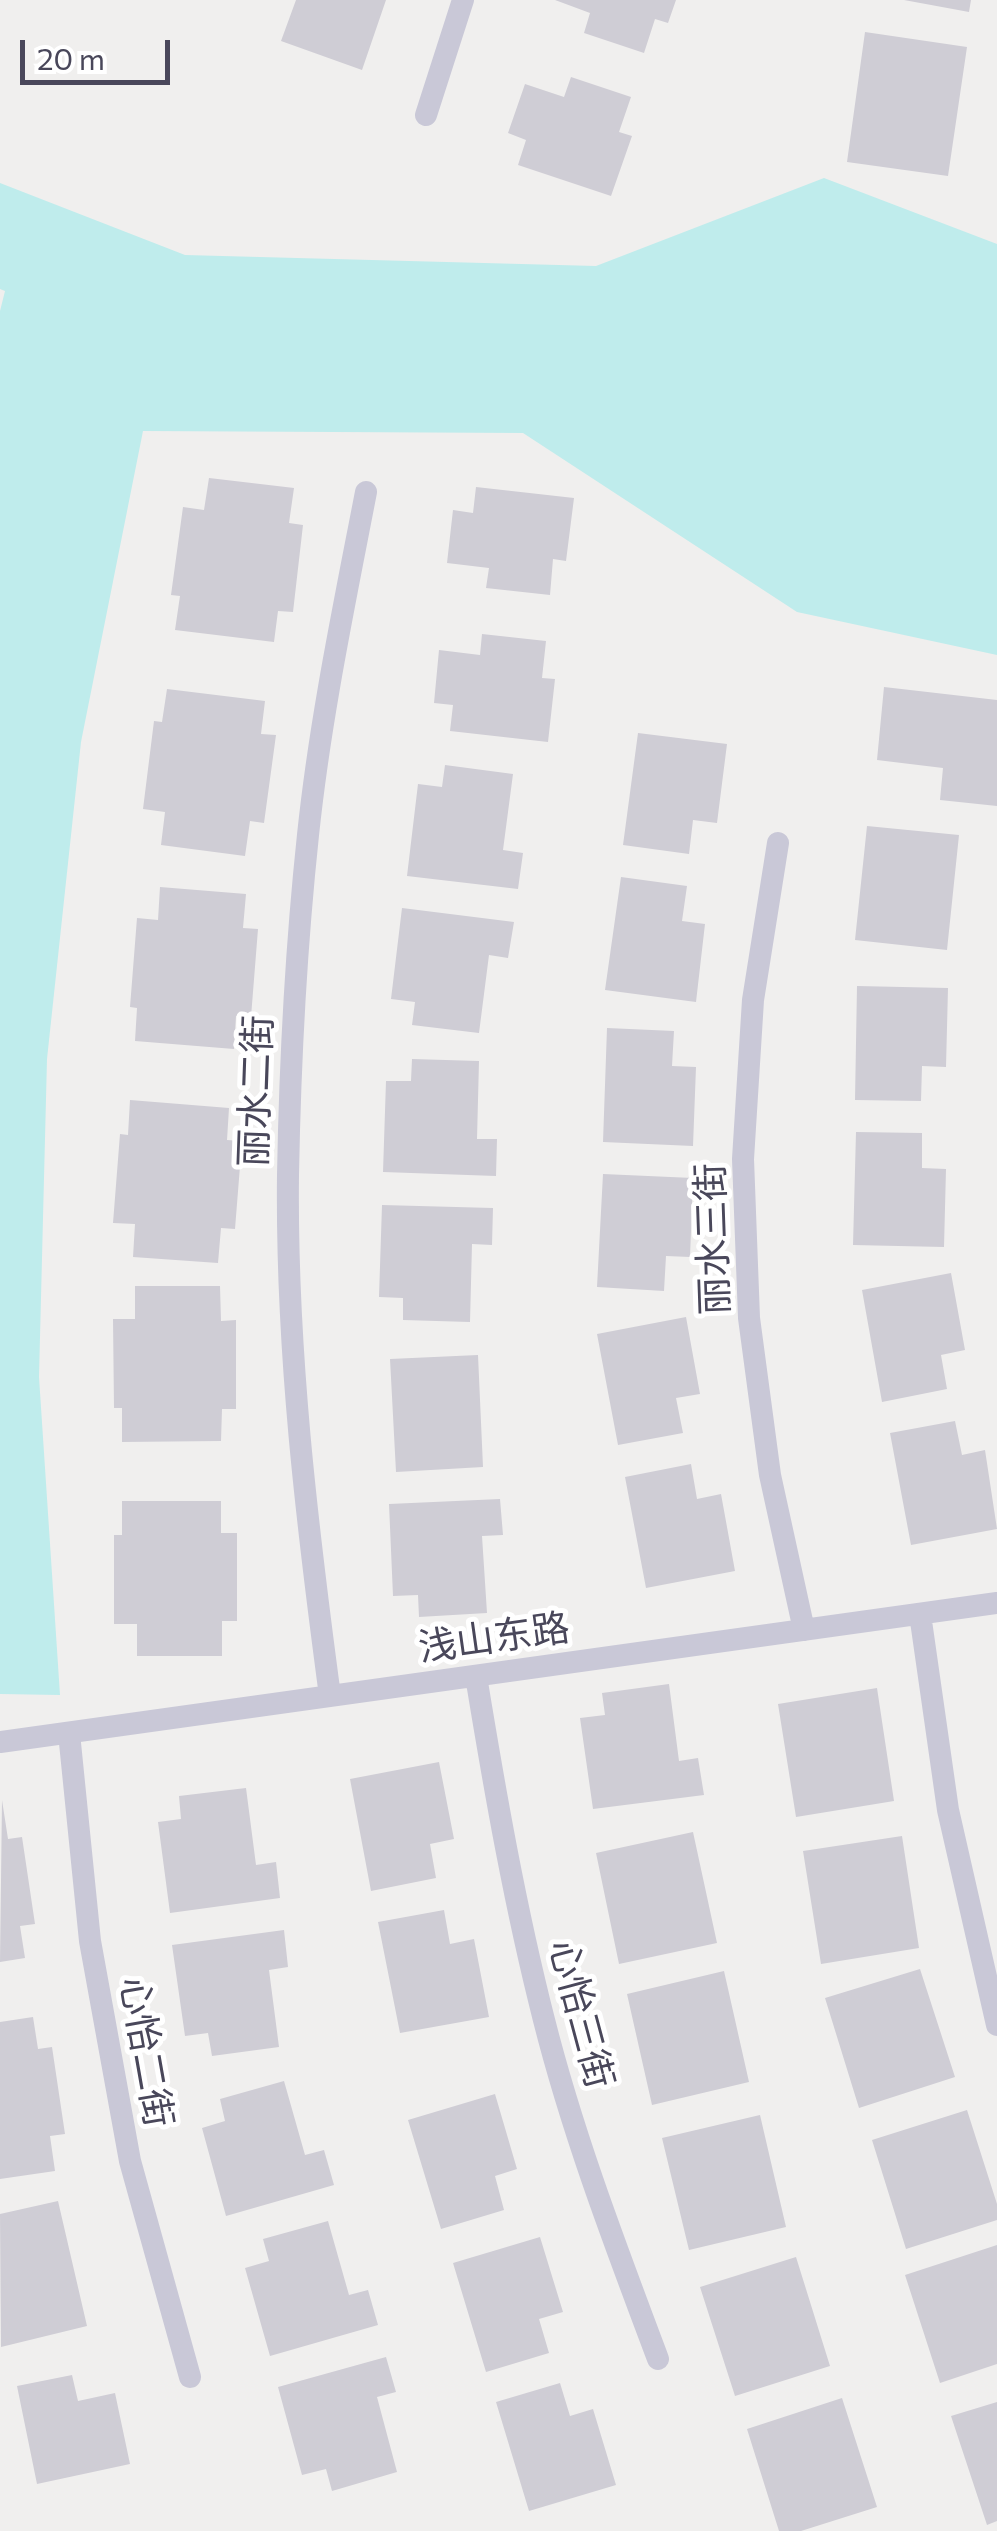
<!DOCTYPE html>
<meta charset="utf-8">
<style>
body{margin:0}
#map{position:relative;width:997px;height:2531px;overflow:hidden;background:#f0efee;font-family:Commissioner,sans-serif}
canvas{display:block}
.scale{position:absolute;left:20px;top:40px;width:150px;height:45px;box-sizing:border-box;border:5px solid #49475a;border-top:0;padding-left:12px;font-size:30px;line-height:35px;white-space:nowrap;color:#49475a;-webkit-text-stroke:8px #fff;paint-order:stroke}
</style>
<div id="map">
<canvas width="997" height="2531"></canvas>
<div class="scale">20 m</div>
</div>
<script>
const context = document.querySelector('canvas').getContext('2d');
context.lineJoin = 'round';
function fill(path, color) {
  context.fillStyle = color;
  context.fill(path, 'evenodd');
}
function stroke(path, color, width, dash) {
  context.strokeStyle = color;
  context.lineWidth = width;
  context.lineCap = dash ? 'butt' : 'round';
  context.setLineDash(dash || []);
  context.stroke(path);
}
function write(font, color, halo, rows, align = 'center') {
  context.font = font + ' Commissioner,"Noto Sans SC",sans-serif';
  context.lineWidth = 10;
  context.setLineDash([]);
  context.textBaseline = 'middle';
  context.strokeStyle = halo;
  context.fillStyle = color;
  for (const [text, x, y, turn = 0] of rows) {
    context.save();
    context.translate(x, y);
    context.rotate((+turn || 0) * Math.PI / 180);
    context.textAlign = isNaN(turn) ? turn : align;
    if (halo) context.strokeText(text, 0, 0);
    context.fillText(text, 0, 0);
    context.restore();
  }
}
fill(new Path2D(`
 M824 178 997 244V655L797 612 523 433 143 431 81 742 47 1059 39 1377 60 1695 0 1694V311L5 291 0 289V183L185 255 596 266Z`), '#bfecec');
fill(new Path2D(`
 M296 0H386L362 70 281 41Z
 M555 0H676L668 23 655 19 644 53 584 33 590 13Z
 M904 0H971L969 12Z
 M865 32 967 47 948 176 847 162Z
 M571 77 631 97 619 132 632 136 611 196 518 165 526 140 508 133 525 84 564 97Z
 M209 478 294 488 289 523 303 525 293 612 278 611 274 642 175 630 180 596 171 595 183 507 204 510Z
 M476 487 574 498 566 561 553 559 550 595 486 588 489 568 447 563 453 510 473 513Z
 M482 634 546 641 542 678 555 679 548 742 450 731 453 705 434 703 439 650 480 655Z
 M884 687 997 700V806L940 800 943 768 877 760Z
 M167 689 265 701 261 734 276 735 264 823 250 821 245 856 161 845 165 812 143 809 154 721 162 722Z
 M638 733 727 744 717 823 693 820 689 854 623 845Z
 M445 765 513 774 503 850 523 853 518 889 407 876 418 784 442 787Z
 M867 826 959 835 947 950 855 940Z
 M621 877 687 886 682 921 705 924 696 1002 605 990Z
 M160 887 246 894 243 928 258 929 251 1017 236 1016 234 1049 135 1041 137 1008 130 1007 137 918 158 920Z
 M402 908 514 922 508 958 489 955 479 1033 412 1025 415 1002 391 999Z
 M857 986 948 988 946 1067 922 1066 921 1101 855 1100Z
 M607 1028 674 1031 672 1066 696 1067 693 1146 603 1142Z
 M412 1059 479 1061 477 1139H497L496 1176 383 1172 386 1081H411Z
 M130 1100 229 1108 227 1140 242 1141 235 1229 221 1228 218 1263 133 1257 135 1224 113 1223 120 1134 128 1135Z
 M856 1132 922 1133V1168L946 1169 944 1247 853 1245Z
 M603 1174 693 1178 690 1257 666 1256 664 1291 597 1287Z
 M382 1205 493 1208 492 1245 472 1244 470 1322 403 1320V1298L379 1297Z
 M951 1273 965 1350 941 1355 947 1389 882 1402 862 1290Z
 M135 1286H220L221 1321 236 1320V1409H222L221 1441 122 1442V1408H114L113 1319H135Z
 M686 1317 700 1394 676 1398 683 1433 618 1445 597 1334Z
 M478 1355 483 1467 396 1472 390 1359Z
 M955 1421 962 1455 985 1450 997 1529 911 1545 890 1433Z
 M691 1464 697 1499 721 1494 735 1571 646 1588 625 1477Z
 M500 1499 503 1535 482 1536 487 1613 419 1617 418 1595 393 1596 389 1504Z
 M122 1501H221V1533H237V1621H222V1656H137V1624H114V1535H122Z
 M669 1684 679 1761 698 1758 704 1795 593 1809 580 1718 605 1715 602 1693Z
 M877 1688 894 1801 796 1817 778 1704Z
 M439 1762 454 1839 430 1844 436 1878 371 1891 350 1779Z
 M246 1788 256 1865 276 1862 280 1898 170 1913 158 1822 181 1819 179 1796Z
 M2 1800 8 1839 22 1837 35 1924 20 1926 25 1958 0 1962Z
 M693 1832 717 1943 619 1964 596 1853Z
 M902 1836 919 1948 821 1964 803 1851Z
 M444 1910 450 1944 474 1939 489 2017 400 2033 378 1922Z
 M284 1930 288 1967 269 1970 279 2047 212 2056 208 2033 185 2036 172 1945Z
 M920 1969 955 2077 859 2108 825 1998Z
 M724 1971 749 2082 652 2105 627 1994Z
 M33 2017 38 2049 52 2047 65 2134 50 2136 55 2171 0 2179V2022Z
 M284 2081 305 2155 324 2150 334 2185 226 2216 202 2128 225 2121 220 2099Z
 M495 2094 517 2169 495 2176 504 2210 441 2229 408 2120Z
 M967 2110 997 2204V2220L906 2249 872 2140Z
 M760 2115 786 2227 689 2250 662 2138Z
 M58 2201 87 2326 1 2347 0 2214Z
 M328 2221 349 2295 368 2290 378 2325 270 2356 245 2268 269 2261 263 2239Z
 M540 2237 563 2312 539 2319 549 2353 486 2372 453 2263Z
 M997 2245V2364L940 2383 905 2275Z
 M796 2257 830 2366 735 2396 700 2287Z
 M386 2357 396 2392 377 2397 397 2472 332 2491 326 2469 302 2475 278 2387Z
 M72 2375 78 2401 115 2393 130 2464 37 2484 17 2386Z
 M560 2383 570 2416 593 2409 616 2485 529 2511 496 2402Z
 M842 2398 877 2507 801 2531H779L747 2429Z
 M997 2402V2521L987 2525 951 2416Z`), '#cfcdd5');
stroke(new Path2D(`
 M426 115 463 0
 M778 843 753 1000 743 1159 749 1318 770 1475 804 1630
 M920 1614 948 1810 997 2025
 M476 1676C495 1792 515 1906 544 2020 573 2135 616 2247 658 2359
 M330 1696C307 1524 286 1350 288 1175 290 1062 296 948 308 835 320 720 344 606 366 492
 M69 1733 90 1941 130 2161 190 2377
 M0 1742 997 1603`), '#c9c8d7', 22);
write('38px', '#49475a', '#fff', [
 ["丽水二街",256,1091,-88],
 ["丽水三街",713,1239,-92],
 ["浅山东路",494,1638,-8],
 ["心怡三街",581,2014,75],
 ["心怡二街",146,2052,80]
]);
</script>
